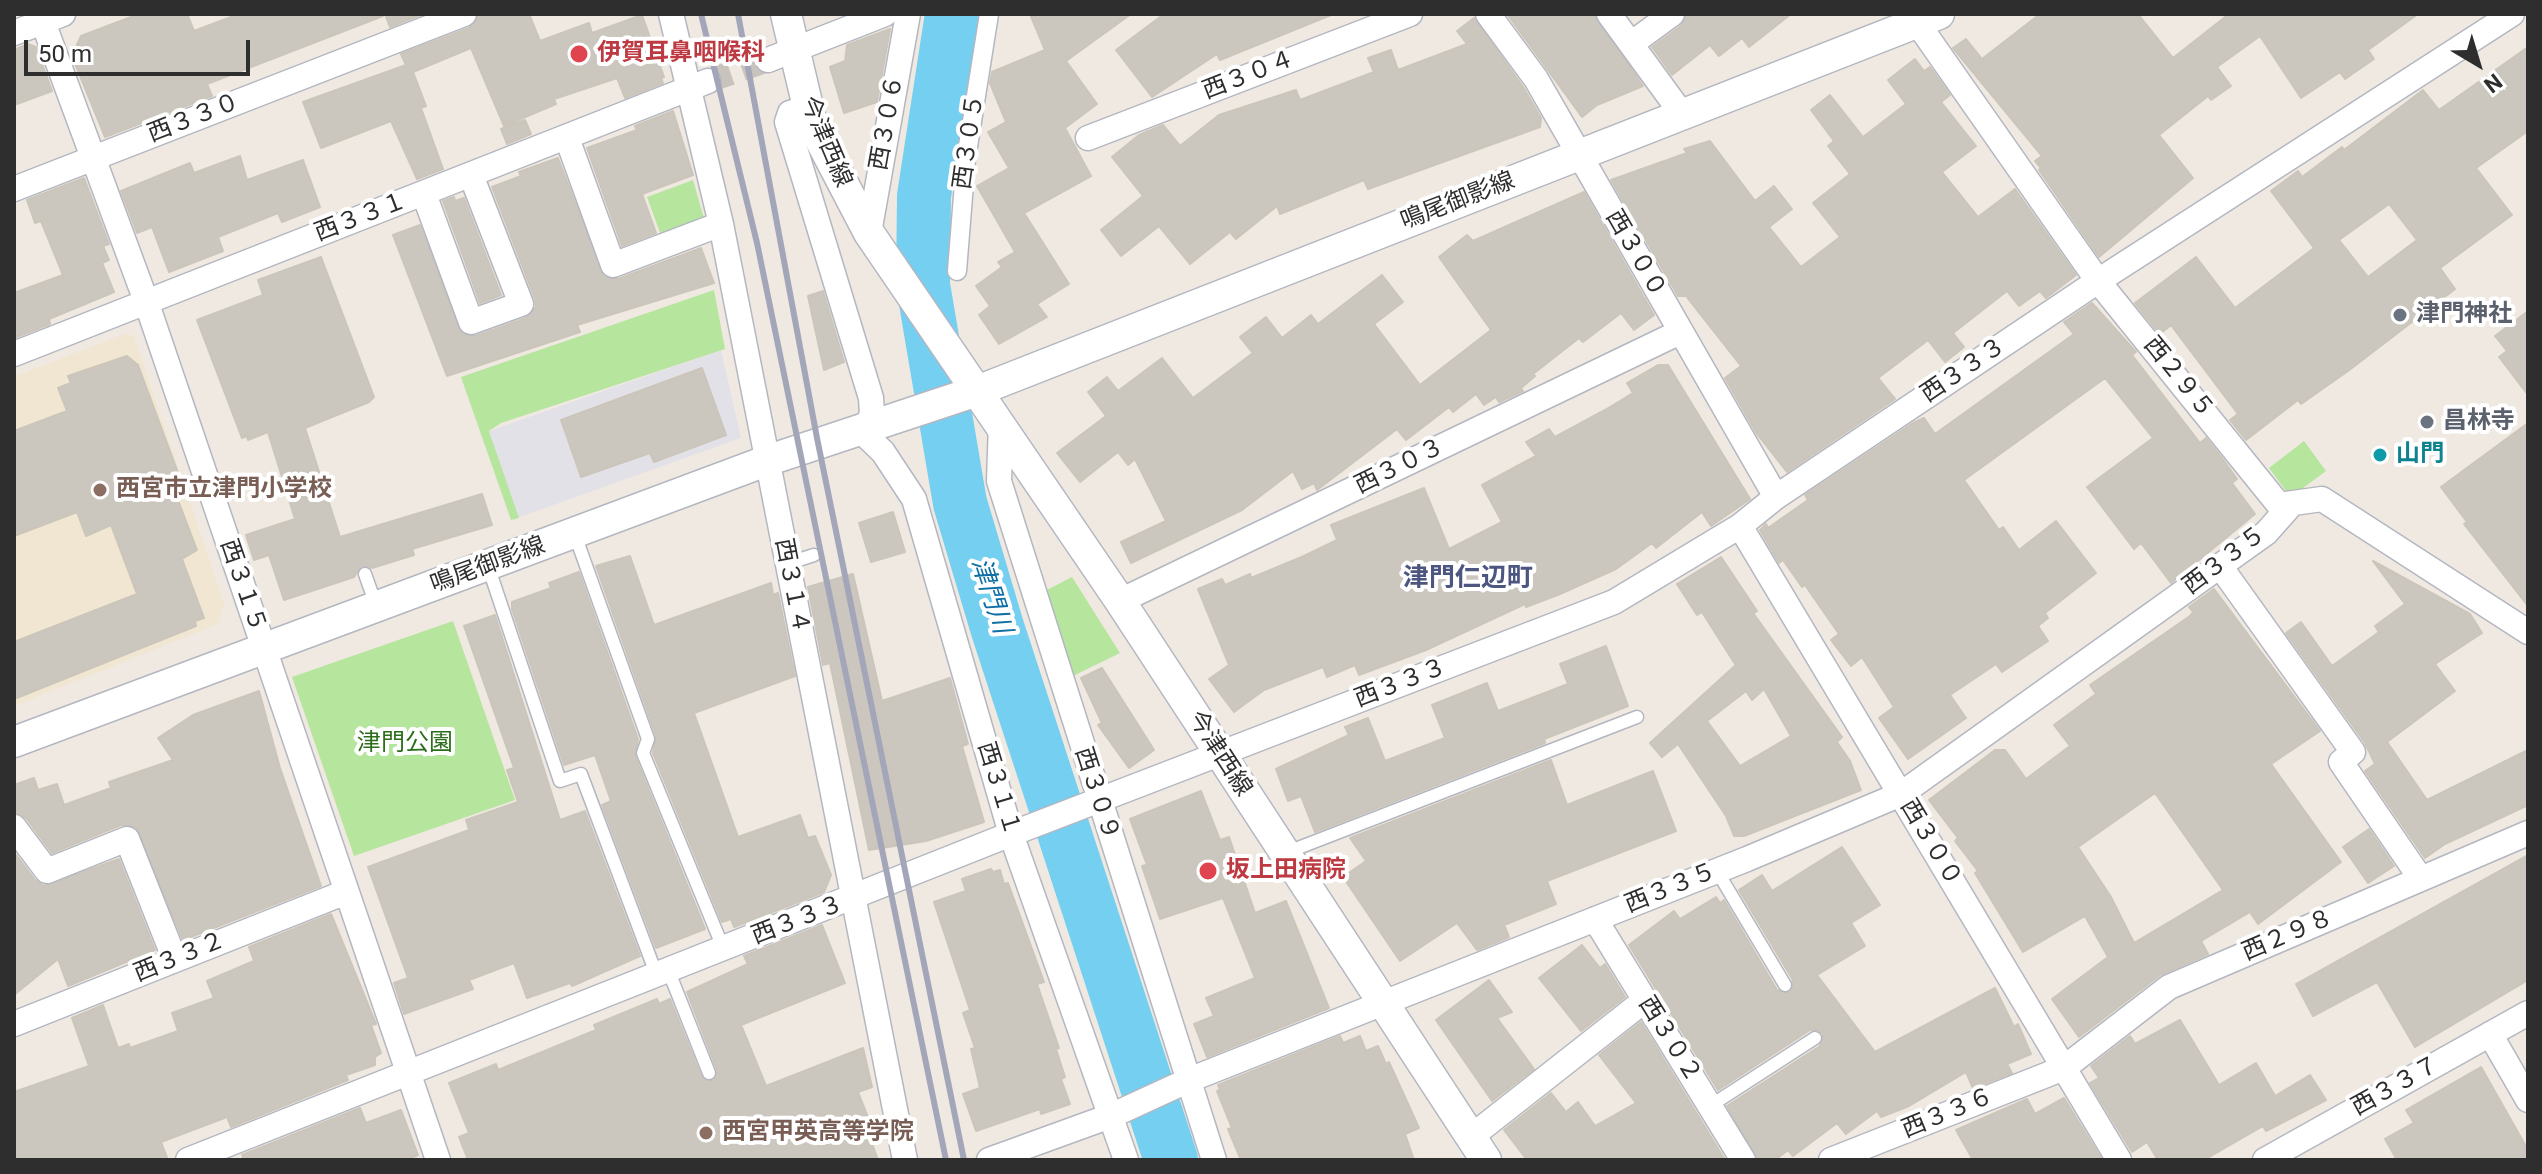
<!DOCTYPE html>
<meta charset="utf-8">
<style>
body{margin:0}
#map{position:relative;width:2542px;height:1174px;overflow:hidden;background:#efe9e1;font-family:Roboto,sans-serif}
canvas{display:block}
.frame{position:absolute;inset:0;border:16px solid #2e2e2e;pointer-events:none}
.north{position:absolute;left:2438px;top:24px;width:80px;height:80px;-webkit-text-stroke:6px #fff;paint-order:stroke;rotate:142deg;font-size:22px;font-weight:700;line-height:32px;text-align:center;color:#2e2e2e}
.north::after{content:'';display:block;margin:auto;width:28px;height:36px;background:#2e2e2e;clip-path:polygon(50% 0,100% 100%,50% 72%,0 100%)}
.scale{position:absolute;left:24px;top:40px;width:226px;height:36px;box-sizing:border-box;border:4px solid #2e2e2e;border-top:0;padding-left:10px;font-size:24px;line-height:28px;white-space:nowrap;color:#2e2e2e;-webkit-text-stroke:6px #fff;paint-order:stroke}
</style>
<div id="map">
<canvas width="2542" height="1174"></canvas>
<div class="frame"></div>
<div class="north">N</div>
<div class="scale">50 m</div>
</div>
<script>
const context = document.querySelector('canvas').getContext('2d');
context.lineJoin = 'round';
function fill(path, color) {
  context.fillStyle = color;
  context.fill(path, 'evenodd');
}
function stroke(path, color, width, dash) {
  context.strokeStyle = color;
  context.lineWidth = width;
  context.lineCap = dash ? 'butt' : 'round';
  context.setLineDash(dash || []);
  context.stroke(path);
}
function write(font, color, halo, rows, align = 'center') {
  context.font = font + ' Roboto,"Noto Sans JP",sans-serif';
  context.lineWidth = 8;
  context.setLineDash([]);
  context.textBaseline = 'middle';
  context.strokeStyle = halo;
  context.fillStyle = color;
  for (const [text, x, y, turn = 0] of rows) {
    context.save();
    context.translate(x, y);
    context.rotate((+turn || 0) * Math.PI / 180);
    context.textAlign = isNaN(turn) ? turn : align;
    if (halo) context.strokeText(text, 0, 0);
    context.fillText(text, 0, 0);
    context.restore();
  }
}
fill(new Path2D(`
 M721 350 741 438 517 518 489 431Z`), '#e3e1e8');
fill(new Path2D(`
 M127 333 134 337 224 604 218 624 14 706V377Z`), '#f0e6d1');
fill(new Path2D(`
 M693 180 704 218 663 241 647 197Z
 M714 290 725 349 501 423 489 431 519 518 511 520 461 377Z
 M2304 441 2326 471 2299 491H2286L2269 468Z
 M1072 577 1120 653 1073 676 1043 592Z
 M453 621 515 800 354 856 292 677Z`), '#b6e59e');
stroke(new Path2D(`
 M952 14 924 196 923 285 960 503 997 627 1171 1160`), '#75cff0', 54);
const building = new Path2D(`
 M139 14H187L194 31 239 14 383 16 207 84 212 96 105 137 72 56 81 36Z
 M385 14H423L390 27Z
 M479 14H529L540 41 589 23 592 33 642 15 664 77 661 78 663 83 625 98 617 78 554 99 556 104 504 126 471 48 413 72 426 106 421 108 443 169 417 179 391 121 321 148 303 102 406 65 401 54 469 28Z
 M1030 14H1131L1066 61 1097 104 1065 128 1091 176 1024 213 1069 284 1037 304 1047 317 999 344 979 315 990 306 976 286 1002 267 998 262 1015 252 977 186 1009 168 988 132 1006 122 990 83 992 72 1045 50Z
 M1164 14H1331V15L1220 60 1217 54 1152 97 1116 50Z
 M1507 14H1594L1643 86 1597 105 1582 117Z
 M1687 14H1791L1749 47 1742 38 1719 56 1710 45 1672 75 1652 47 1681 26Z
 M2040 14H2138L2173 58 2229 14H2418L2368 50 2374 59 2345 79 2340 72 2301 98 2260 36 2217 67 2231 86 2211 100 2208 96 2159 135 2193 178 2099 257 2039 170 2041 168 2035 161 2042 156 1953 48 1966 39 1982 59Z
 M1474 18 1523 87 1541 118 1540 127 1368 189 1364 180 1280 214 1277 206 1236 239 1230 232 1190 264 1159 226 1121 256 1101 230 1143 196 1112 157 1139 135 1163 125 1180 146 1219 115 1296 90 1300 100 1374 72 1368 58 1391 50 1398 70 1467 44 1457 31Z
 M890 29 877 102 844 113 830 67 845 61 847 45Z
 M28 44 36 47 52 91 14 105V50Z
 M2528 47V131L2476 168 2512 215 2440 268 2455 289 2348 371 2301 404 2298 400 2246 440 2230 420 2238 414 2171 325 2160 334 2135 303 2196 257 2235 308 2314 248 2271 191 2298 171 2302 177 2342 147 2344 150 2423 90 2439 110ZM2389 204 2417 240 2368 277 2339 240Z
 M1915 59 1924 71 1930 67 1950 95 1941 102 1976 146 1942 172 1978 217 2015 189 2076 275 2046 298 2040 291 2019 306 2007 291 1953 333 1964 347 1945 362 1928 340 1878 378 1895 399 1787 472 1757 434 1725 378 1741 366 1686 296H1678L1611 180 1687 153 1684 149 1710 141 1755 201 1774 186 1792 209 1769 227 1801 267 1840 237 1813 203 1850 174 1828 146 1834 141 1811 110 1830 95 1863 137 1906 104 1888 80Z
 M673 111 693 175 642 194 656 233 622 246 587 148 637 130 635 126Z
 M525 120 531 134 507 144 501 129Z
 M240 156 247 180 303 160 320 207 282 222 278 213 218 237 223 251 169 272 152 227 137 233 121 191 190 163 194 173Z
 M558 158 604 277 618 279 701 248 714 283 577 325 580 332 447 376 393 235 420 225 462 334 476 336 526 318 536 307 535 299 492 187 521 176 519 172Z
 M84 178 109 244 103 246 109 260 102 263 114 292 49 319 50 324 14 338V293L63 275 41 221 35 223 27 200Z
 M1584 192 1654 315 1634 330 1621 313 1583 342 1579 338 1533 374 1535 376 1521 388 1523 391 1499 402 1496 397 1484 405 1476 394 1453 412 1449 407 1406 440 1397 429 1317 490 1314 483 1302 489 1293 471 1242 510 1131 563 1121 542 1166 521 1135 459 1128 465 1118 452 1080 482 1057 453 1106 416 1088 392 1107 377 1118 391 1162 358 1193 398 1253 353 1240 337 1266 317 1282 338 1311 315 1318 324 1382 275 1403 302 1374 324 1420 385 1491 330 1439 257 1467 235 1473 241Z
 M454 197 455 201 464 198 501 295 480 303 443 201Z
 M321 257 374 397 369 402 305 428 340 537 482 494 492 525 412 549 414 555 372 568 361 566 354 577 284 600 269 555 254 560 246 535 295 519 268 432 248 440 247 436 242 438 197 320 263 295 258 280Z
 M823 291 844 362 824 370 808 296Z
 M2092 303 2136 352 2132 355 2200 443 2206 438 2222 458 2237 479 2232 483 2255 514 2171 583 2141 543 2134 549 2087 487 2153 438 2105 378 1964 480 1999 530 2003 527 2019 550 2056 521 2096 573 2045 613 2048 618 2038 626 2048 641 2002 672 1996 664 1950 695 1966 718 1908 759 1879 718 1894 707 1862 657 1851 666 1831 640 1839 634 1805 585 1802 587 1783 560 1779 563 1760 530 1766 524 1768 528 1808 500 1805 495 1913 423 1924 418 1935 434 2074 334 2064 322Z
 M2528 311V395L2499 357 2507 351 2495 336Z
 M127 356 138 365 180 478 171 482 197 550 182 559 204 618 195 621 196 626 14 699V642L137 594 111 525 86 536 77 512 14 536V431L67 411 58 388 71 383 68 376Z
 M1658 365H1668L1750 499 1711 526 1702 512 1656 548 1652 543 1616 569 1560 594 1526 607 1525 604 1426 650 1359 675 1355 665 1327 677 1323 667 1264 690 1234 712 1209 679 1229 665 1198 589 1222 579 1225 585 1250 574 1251 578 1304 556 1337 540 1331 525 1424 488 1449 549 1502 522 1482 485 1536 456 1526 442 1549 429 1555 437 1605 410 1633 393 1627 383Z
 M702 368 726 435 654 462 650 453 581 477 561 420Z
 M2528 423V606L2464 524 2467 522 2441 487Z
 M893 512 905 552 871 562 859 523Z
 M630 556 654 625 771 583 773 595 778 593 795 676 694 713 738 837 800 815 808 838 815 836 831 875 824 892 734 927 731 919 722 922 653 753 656 736 596 566Z
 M1721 557 1757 611 1753 613 1842 737 1837 742 1850 761 1861 790 1744 836H1734L1726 816 1678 744 1662 757 1650 743 1738 663 1735 664 1702 612 1697 615 1677 584ZM1764 689 1791 736 1740 766 1707 721 1746 691 1752 700Z
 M2373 561 2470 614 2482 633 2435 664 2455 691 2387 742 2427 800 2528 750V805L2445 844 2425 858 2365 771 2375 764 2365 743 2286 633 2301 622 2332 666 2379 632 2375 626 2405 604Z
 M579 572 638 739 635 756 705 929 656 948 602 805 611 801 595 755 564 765 512 609V602L551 588 549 583Z
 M853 574 882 701 950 678 968 744 962 746 984 822 926 841 869 850 830 663 823 665 808 587Z
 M2214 589 2320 731 2271 764 2341 862 2258 924 2250 912 2201 941 2208 954 2160 975 2079 1037 2052 999 2108 957 2085 916 2023 952 1975 873 1978 871 1955 841 1958 838 1929 800 1995 750H2005L2026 779 2070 746 2054 725 2096 694 2090 685 2190 616 2193 612 2189 607ZM2155 793 2223 890 2134 943 2111 897 2078 847Z
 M495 615 560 820 585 811 640 956 572 986 570 983 527 998 514 963 469 980 473 989 404 1014 394 983 408 978 368 867 469 830 466 820 518 802 507 770 514 768 464 626Z
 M1606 646 1628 706 1544 739 1545 743 1315 832 1301 796 1288 801 1276 769 1349 735 1345 727 1368 718 1385 761 1445 738 1432 705 1487 683 1498 711 1568 684 1560 664Z
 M1102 668 1154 750 1129 768 1098 725 1102 723 1081 678Z
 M259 691 280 768 321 886 183 940 136 827 121 825 52 853 26 818 14 812V785L34 778 38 790 57 784 64 805 111 788 109 782 173 760 158 738 193 715Z
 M1551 760 1567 805 1653 771 1676 831 1547 881 1556 904 1504 925 1509 937 1477 950 1457 923 1400 961 1343 877 1366 861 1350 838Z
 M1201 791 1220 840 1229 837 1255 913 1286 901 1329 1008 1207 1057 1194 1024 1214 1016 1206 998 1255 978 1223 898 1160 919 1142 866 1147 865 1130 819Z
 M2369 829 2394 866 2368 883 2343 847Z
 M1842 847 1880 905 1851 923 1865 946 1817 975 1875 1052 1995 988 2014 1027 2018 1024 2031 1054 2007 1064 2012 1073 1973 1088 1966 1072 1909 1106 1881 1117 1877 1111 1846 1134 1837 1123 1793 1156 1788 1150 1775 1160H1758L1727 1106 1820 1046 1823 1034 1818 1030H1810L1718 1090 1629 945 1674 911 1680 919 1716 897 1720 903 1724 900 1777 990 1789 993 1793 980 1739 890 1762 875 1772 891Z
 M14 852 35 880 44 886 119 859 155 950 68 986 58 959 14 995Z
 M2528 855V980L2415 1047 2377 982 2313 1016 2296 984Z
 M991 869 993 872 1000 870 1004 884 1008 883 1044 982 1037 984 1059 1048 1056 1049 1065 1077 1061 1079 1070 1104 1041 1114 1040 1109 976 1131 963 1094 980 1088 971 1049 975 1048 963 1013 970 1010 934 902 966 891 962 879Z
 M331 914 376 1024 371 1025 381 1053 375 1057V1065L346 1075 348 1080 231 1127 227 1117 161 1142 168 1160H14V1092L89 1066 72 1018 103 1005 118 1048 129 1044 130 1048 178 1031 172 1013 214 998 207 981 254 961 249 947Z
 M822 925 845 983 741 1025 766 1086 863 1048 872 1087 858 1092 872 1127 867 1130 878 1160H468L459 1137 469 1133 449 1083 496 1064 498 1070 596 1030 594 1025 657 999 659 1004 670 999 701 1076 713 1081 717 1070 687 992 748 964 744 956Z
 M1582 945 1600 968 1605 964 1625 997 1581 1031 1539 978Z
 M1489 980 1512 1012 1497 1018 1534 1069 1492 1101 1436 1020Z
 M2180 1020 2219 1085 2256 1063 2275 1096 2310 1075 2326 1100 2266 1131 2263 1126 2204 1160H2158L2147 1142 2132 1152 2090 1083 2099 1078 2091 1066 2130 1036 2135 1044Z
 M1641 1022 1725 1160H1527L1504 1130 1551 1093 1566 1112 1578 1102 1595 1126 1636 1103 1599 1055Z
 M1340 1036 1343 1043 1360 1036 1366 1051 1378 1046 1386 1064 1389 1062 1419 1128 1405 1134 1414 1160H1241L1228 1129 1232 1128 1217 1091 1220 1089 1218 1085Z
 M2481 1067 2528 1150V1160H2397L2385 1139 2414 1123 2406 1110Z
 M2064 1098 2102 1160H1973L1956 1130 2027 1099 2035 1114Z
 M360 1108 366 1123 401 1110 418 1155 406 1160H244L242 1155Z`);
fill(building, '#cbc7bf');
stroke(building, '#cbc5ba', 2);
stroke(new Path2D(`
 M708 81 768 60`), '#c8c4bd', 24, [24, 12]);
const service = new Path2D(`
 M575 535 648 739 643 753 724 950
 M786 564 814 555
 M488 566 560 781 581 774 657 976
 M365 574 376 605
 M1285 853 1637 717
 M1717 871 1785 985
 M669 972 709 1073
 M1710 1106 1815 1038`);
const pedestrian = new Path2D(`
 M957 271 966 159 989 14`);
const minor = new Path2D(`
 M40 14 146 301 438 1160
 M671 14 721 224 905 1160
 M1488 14 1536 79 1776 497
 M1609 14 1682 114
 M1911 14 2098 281 2279 505 2322 499 2528 632
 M14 33 63 14
 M1631 44 1672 14
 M768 60 885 14
 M806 108 790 113 787 122 871 398 872 414 867 425
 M567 138 613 265 721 224
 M1088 138 1410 14
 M14 189 464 14
 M424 194 471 322 521 304 471 175
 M869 233 908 14
 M14 354 708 81
 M1001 423 999 481 1214 1160
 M858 428 883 452 914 499 1011 834 1126 1160
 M1740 526 2119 1160
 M2220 566 2353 752 2341 762 2421 879
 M1120 601 1680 332
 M14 827 47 871 127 839 175 960
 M1595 919 1743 1160
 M14 1024 346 892
 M2490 1034 2528 1100
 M1472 1136 1645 1000
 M188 1160 1011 834 1614 602 1740 526 1776 497 2098 281 2512 14
 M989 1160 1113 1115 1189 1080 1747 859 1901 794 2266 533 2290 506
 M1831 1160 2064 1068 2169 987 2528 833
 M2265 1160 2528 1013`);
const tertiary = new Path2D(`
 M786 14 812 124 869 233 1120 601 1486 1160
 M14 742 766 461 977 391 1939 14`);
stroke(service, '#b4b7c1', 15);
stroke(pedestrian, '#b4b7c1', 21);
stroke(minor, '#b4b7c1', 27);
stroke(tertiary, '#b4b7c1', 33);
stroke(service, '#fff', 12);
stroke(pedestrian, '#fff', 18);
stroke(minor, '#fff', 24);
stroke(tertiary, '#fff', 30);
stroke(new Path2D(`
 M701 14 757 243 946 1160
 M738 14 817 438 964 1160`), '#a3a6b8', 6);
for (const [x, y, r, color] of [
 [579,54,10,"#e0444e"],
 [2400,315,8,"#6b7280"],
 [2427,422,8,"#6b7280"],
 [2380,455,8,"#0f9aa8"],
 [100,490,8,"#8d6e63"],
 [1208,871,10,"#e0444e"],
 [706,1133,8,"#8d6e63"]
]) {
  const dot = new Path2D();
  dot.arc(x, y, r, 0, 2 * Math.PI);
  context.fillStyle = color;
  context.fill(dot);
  stroke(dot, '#fff', 3);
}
write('bold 24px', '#be3a42', '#fff', [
 ["伊賀耳鼻咽喉科",597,54],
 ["坂上田病院",1226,871]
], 'left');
write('24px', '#2e2e2e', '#fff', [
 ["西３０４",1249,76,-21],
 ["西３３０",194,119,-21],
 ["西３０６",888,123,-80],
 ["今津西線",825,142,67],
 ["西３０５",970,142,-82],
 ["鳴尾御影線",1458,202,-21],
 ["西３３１",361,218,-21],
 ["西３００",1635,254,60],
 ["西３３３",1964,371,-34],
 ["西２９５",2178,378,51],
 ["西３０３",1400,467,-26],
 ["西３３５",2225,561,-37],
 ["鳴尾御影線",488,566,-20],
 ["西３１５",242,586,71],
 ["西３１４",791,586,79],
 ["西３３３",1401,684,-21],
 ["今津西線",1219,754,57],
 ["西３１１",998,789,73],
 ["西３０９",1096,794,72],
 ["西３００",1930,843,59],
 ["西３３５",1671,889,-22],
 ["西３３３",798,921,-21],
 ["西２９８",2288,936,-23],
 ["西３３２",180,958,-22],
 ["西３０２",1669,1040,58],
 ["西３３７",2396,1087,-29],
 ["西３３６",1948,1114,-22]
]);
write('bold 24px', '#5b616d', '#fff', [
 ["津門神社",2416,315],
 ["昌林寺",2443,422]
], 'left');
write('bold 24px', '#0d838f', '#fff', [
 ["山門",2396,455]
], 'left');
write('bold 24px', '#785e54', '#fff', [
 ["西宮市立津門小学校",116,490],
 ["西宮甲英高等学院",722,1133]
], 'left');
write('24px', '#2c6e1b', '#fff', [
 ["津門公園",405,744]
]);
write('bold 26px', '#4d5680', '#fff', [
 ["津門仁辺町",1468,579]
]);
write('italic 26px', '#0d6fa3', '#fff', [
 ["津門川",990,596,72]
]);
</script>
